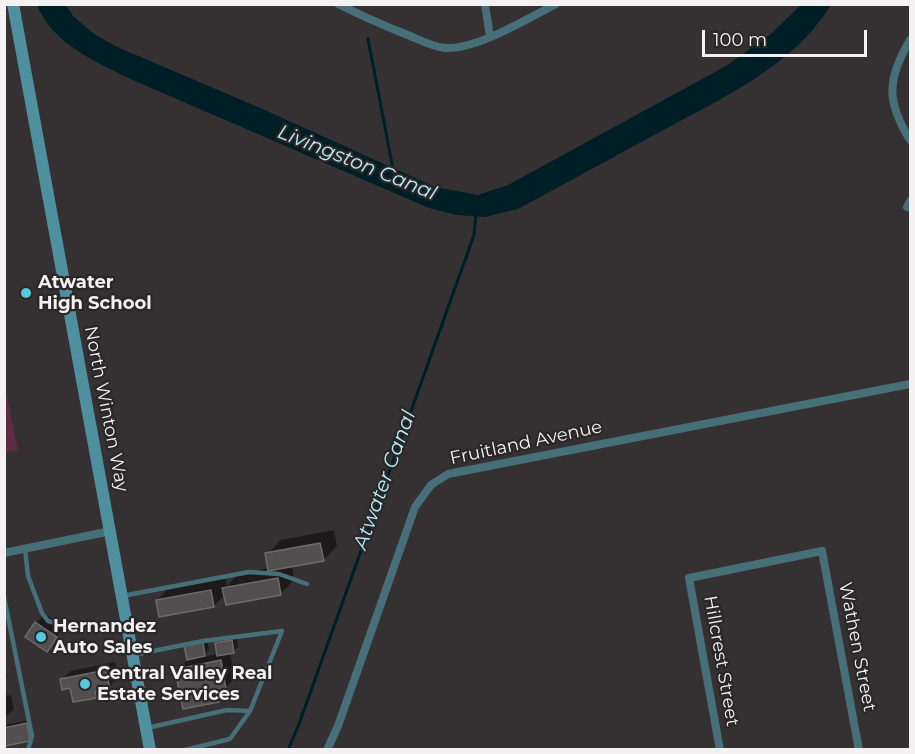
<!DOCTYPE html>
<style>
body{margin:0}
#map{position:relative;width:915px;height:754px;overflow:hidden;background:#353132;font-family:Montserrat,sans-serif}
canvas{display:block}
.frame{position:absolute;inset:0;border:6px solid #f3f1f2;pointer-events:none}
.scale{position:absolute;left:702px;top:30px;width:165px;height:27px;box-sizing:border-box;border:3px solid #f3f1f2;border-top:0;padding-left:8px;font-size:18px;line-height:21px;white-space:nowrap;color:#f3f1f2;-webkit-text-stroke:4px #2a2728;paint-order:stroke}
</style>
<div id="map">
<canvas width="915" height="754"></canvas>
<div class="frame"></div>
<div class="scale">100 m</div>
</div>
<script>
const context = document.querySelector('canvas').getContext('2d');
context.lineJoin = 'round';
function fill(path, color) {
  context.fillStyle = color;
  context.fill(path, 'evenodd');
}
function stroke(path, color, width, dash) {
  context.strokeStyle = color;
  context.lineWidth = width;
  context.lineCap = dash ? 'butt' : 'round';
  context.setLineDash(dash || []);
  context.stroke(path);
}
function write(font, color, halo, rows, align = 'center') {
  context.font = font + ' Montserrat,sans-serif';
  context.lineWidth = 4.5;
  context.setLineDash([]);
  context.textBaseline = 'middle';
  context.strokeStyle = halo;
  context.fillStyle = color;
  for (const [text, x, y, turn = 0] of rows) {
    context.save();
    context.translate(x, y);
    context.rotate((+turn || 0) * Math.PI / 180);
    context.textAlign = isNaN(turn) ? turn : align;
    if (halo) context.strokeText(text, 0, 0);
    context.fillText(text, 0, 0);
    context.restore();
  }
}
fill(new Path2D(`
 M4 383 18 450 5 452H4Z`), '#5f2c46');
fill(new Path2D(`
 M37 5H66L73 16 94 34 117 47 258 107 435 187 478 195 508 185 726 66 771 34 801 5H831C792 68 718 100 656 134 610 159 564 184 518 209L485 217 457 215 429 208 135 81C98 63 53 45 37 5Z`), '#001e25');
fill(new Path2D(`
 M334 530 337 546 323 560 292 565 294 580 280 594H225L214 606 157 600 171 586 225 576 227 586 238 574 269 568 267 554 281 540Z
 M45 614 65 627 46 650 36 623Z
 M236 636 238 647 230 652 235 678 226 687 227 691 218 701 180 678 179 669 207 638 209 650 202 657 218 654 216 643 221 639Z
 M4 661 7 677 4 679Z
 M115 662 119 678 96 697 61 680 71 671Z
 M4 683 7 696 11 695 14 710 4 717Z
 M31 720 34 735 29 740 4 733V728L8 724Z`), '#0007');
stroke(new Path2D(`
 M368 39 393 169
 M288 750 299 724 474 235 476 214`), '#001e25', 3);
const building = new Path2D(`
 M320 543 324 561 268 571 265 553Z
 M278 578 281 595 226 605 222 588Z
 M211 590 214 607 159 617 156 600Z
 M35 622 57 637 47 652 25 637Z
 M232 640 234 653 217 656 215 643Z
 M203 642 205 656 187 660 184 645Z
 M221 660 226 689 216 691 219 702 183 709 177 680 179 679 177 669Z
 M106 670 110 689 95 692 97 698 73 702 70 688 62 690 60 679Z
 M27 723 30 741 5 746 4 728Z`);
fill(building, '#534f50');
stroke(building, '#6e696b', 1.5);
stroke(new Path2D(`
 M25 549 28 576 42 613 48 621 84 631 102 632 125 628
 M122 596 249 572 279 574 307 584
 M4 597 32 736 28 750
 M133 655 203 641 282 631 250 711 230 739 185 750
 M147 728 227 710 250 711`), '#476f78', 4.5);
stroke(new Path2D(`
 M338 4C362 16 385 26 410 36 420 40 433 47 445 48 476 50 527 19 556 4
 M485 4 490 37
 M910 40C887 79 886 101 910 140
 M907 207 910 201
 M4 553 111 531
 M327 750 338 726 415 507 431 485 448 474 910 384
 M720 750 689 578 822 551 859 750`), '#476f78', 8);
stroke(new Path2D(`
 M13 4 150 750`), '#4e909f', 12);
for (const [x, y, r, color] of [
 [26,293,6,"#56c9e1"],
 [41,637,6,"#56c9e1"],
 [85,684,6,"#56c9e1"]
]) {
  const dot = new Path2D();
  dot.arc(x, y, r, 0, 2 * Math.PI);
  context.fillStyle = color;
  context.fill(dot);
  stroke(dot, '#2a2728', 2);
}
write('bold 18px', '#f3f1f2', '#2a2728', [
 ["Atwater",38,283],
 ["High School",38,304],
 ["Hernandez",53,627],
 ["Auto Sales",53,648],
 ["Central Valley Real",97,674],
 ["Estate Services",97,695]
], 'left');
write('18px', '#f3f1f2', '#2a2728', [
 ["North Winton Way",106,409,79],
 ["Fruitland Avenue",526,443,-12],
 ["Wathen Street",857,647,79],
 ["Hillcrest Street",721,661,80]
]);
write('italic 20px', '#baecf8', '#2a2728', [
 ["Livingston Canal",357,163,22],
 ["Atwater Canal",385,480,-70]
]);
</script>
